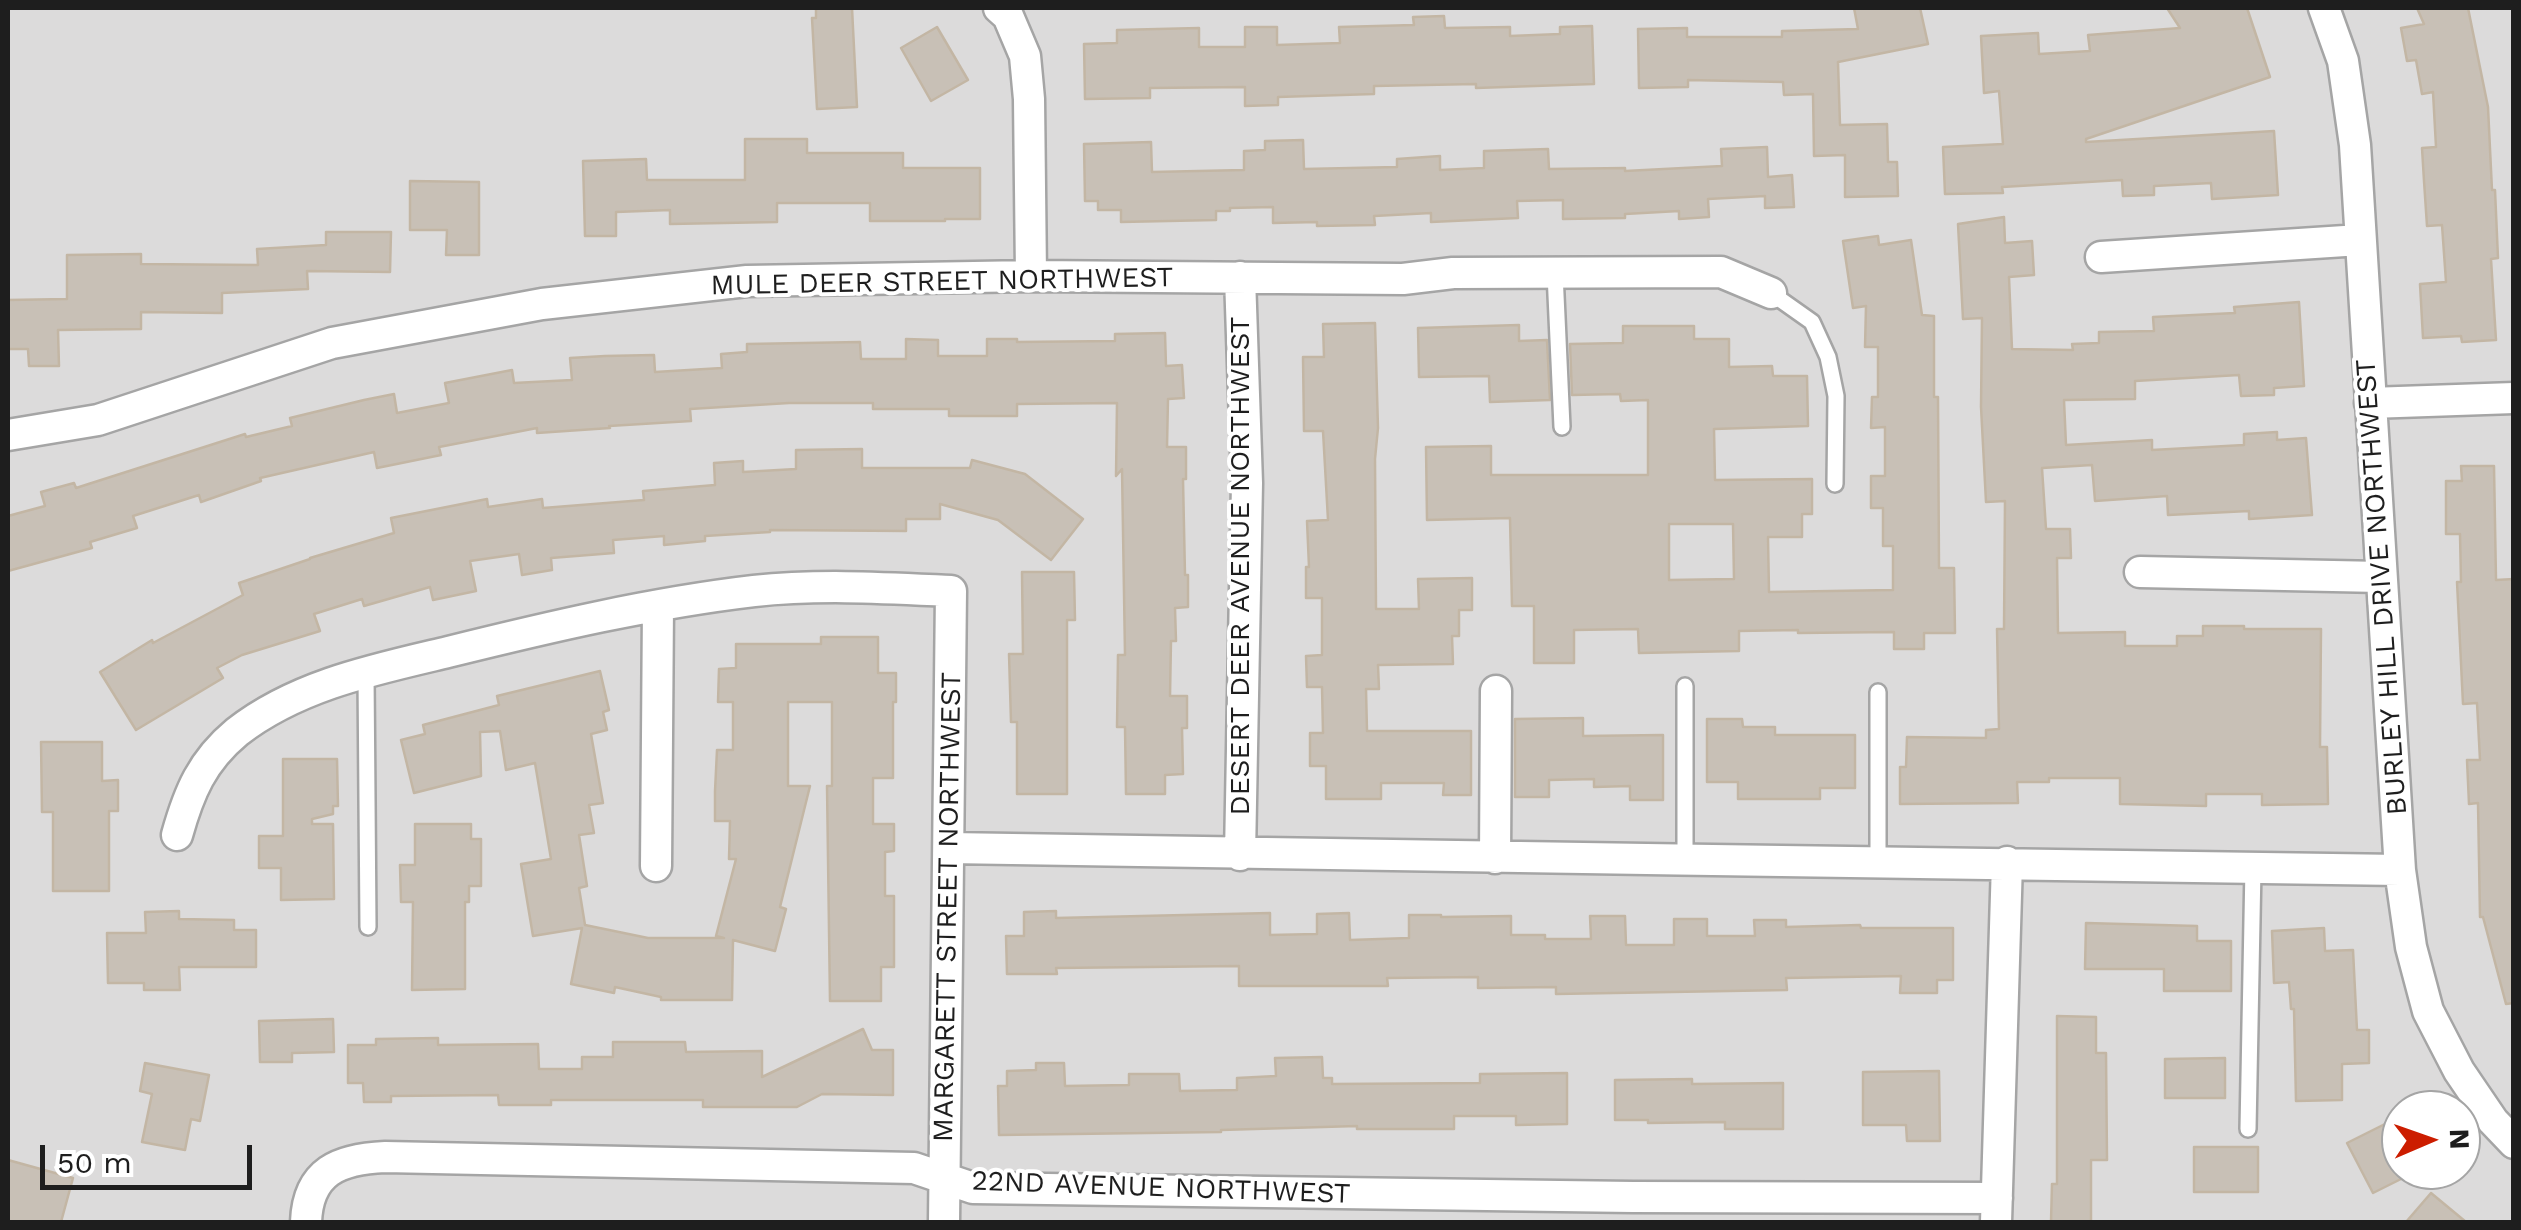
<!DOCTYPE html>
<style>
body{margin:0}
#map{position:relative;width:2521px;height:1230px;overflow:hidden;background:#f0ede3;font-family:"Work Sans",sans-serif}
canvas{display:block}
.frame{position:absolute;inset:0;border:10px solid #1e1e1e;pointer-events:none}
.north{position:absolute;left:2381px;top:1090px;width:100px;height:100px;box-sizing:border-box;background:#fff;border:2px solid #a5a5a5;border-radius:50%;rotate:88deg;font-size:28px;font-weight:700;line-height:40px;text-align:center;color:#1e1e1e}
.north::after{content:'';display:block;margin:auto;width:35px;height:45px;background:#cc1d00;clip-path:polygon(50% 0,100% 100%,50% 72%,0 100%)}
.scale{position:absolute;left:40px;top:1145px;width:212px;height:45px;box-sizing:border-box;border:5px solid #1e1e1e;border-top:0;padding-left:12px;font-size:30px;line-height:35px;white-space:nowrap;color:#1e1e1e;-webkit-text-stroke:8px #fff;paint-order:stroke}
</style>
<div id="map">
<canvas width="2521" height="1230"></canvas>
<div class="frame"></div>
<div class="north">N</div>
<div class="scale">50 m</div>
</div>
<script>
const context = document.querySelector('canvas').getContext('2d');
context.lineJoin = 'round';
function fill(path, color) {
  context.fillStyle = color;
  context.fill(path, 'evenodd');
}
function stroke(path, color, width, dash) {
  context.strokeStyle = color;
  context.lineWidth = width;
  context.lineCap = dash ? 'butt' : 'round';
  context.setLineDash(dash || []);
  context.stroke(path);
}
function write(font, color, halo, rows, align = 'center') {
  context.font = font + ' "Work Sans",sans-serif';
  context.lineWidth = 8;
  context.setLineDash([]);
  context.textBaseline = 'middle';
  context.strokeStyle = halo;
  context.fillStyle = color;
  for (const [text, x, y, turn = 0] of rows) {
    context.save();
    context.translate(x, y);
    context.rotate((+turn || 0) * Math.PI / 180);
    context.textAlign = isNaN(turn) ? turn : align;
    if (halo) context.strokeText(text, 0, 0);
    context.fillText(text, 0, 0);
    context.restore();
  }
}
fill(new Path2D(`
 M8 8H2513V1222H8ZM2401 1110H2461V1170H2401Z`), '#dcdbdb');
const building = new Path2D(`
 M816 8H852L857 107 817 109 812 18H816Z
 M1854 8H1920L1928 44 1838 62 1840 125 1887 124 1888 162H1897L1898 196 1845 197V155L1814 156 1813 94 1784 95 1783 82 1688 80V87L1639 88 1638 29 1687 28V37H1782V31L1858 29Z
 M2167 8H2247L2270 77 2086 139V142L2274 131 2278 195 2212 199 2211 183 2154 186V195L2123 196 2122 180 2002 187 2003 193 1945 194 1943 147 2003 144 1999 91 1984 93 1981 36 2038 33 2039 54 2090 51 2088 35 2180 28Z
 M2417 8H2468L2488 107 2492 190H2495L2498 258 2491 259 2496 340 2462 342 2461 336 2423 338 2420 284 2446 282 2442 225 2427 226 2424 181 2422 148 2436 147 2433 92 2422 94 2416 60 2407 61 2401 28 2424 24Z
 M1444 16 1445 28 1510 27V36L1560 34V27L1592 26 1594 84 1476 88V84L1374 86V94L1278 97V105L1245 106V87L1150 88V98L1085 99 1084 44 1117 43V30L1199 28V47H1245V27H1277V45L1340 43 1339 27 1414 25 1413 17Z
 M937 27 968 80 931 101 901 48Z
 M745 139H807V153H903V168H980V219H945V221H870V203H777V222L670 224V210L616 212V236H585L583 161 646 159 647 180H745Z
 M1303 140 1304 169 1397 167V159L1440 156V170L1484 168V151L1548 149 1549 169 1625 168V171L1722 166 1721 149 1767 147 1768 177 1792 175 1794 207 1765 208V196L1708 199 1709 217 1679 219V211L1625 214V218L1563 219V200L1517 201 1518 218 1431 222V213L1374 216 1375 225 1317 226V222L1273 223V207L1230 208V211H1216V220L1121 222V210H1098V201H1085L1084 144 1151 142 1152 172 1244 170V151L1265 150V141Z
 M410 181 479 182V255H446L447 230H410Z
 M2004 217 2005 243 2032 241 2034 275 2009 277 2012 349 2073 350 2072 344 2099 343V332L2154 331 2153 317 2235 313 2234 307 2299 302 2304 386 2274 388V395L2241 396 2239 375 2135 381V399L2064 400 2066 445 2152 440V450L2244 445V434L2277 432V440L2306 438 2312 515 2249 519V511L2168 515 2167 496 2095 501 2092 465 2042 468 2046 529H2070L2071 558H2057L2058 633 2125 632V646H2177V636H2203V626H2244V629H2321L2320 747H2327L2328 804 2262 805V794H2206V806L2120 804V778H2049V782H2017L2018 803 1900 804V767H1906L1907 737 1986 738V730L1999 729 1997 629H2004L2005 501 1986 502 1981 407 1982 318 1963 319 1958 224Z
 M326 232H391L390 272 307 271 308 289 222 293V313L141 312V329L58 330 59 366H29L28 349H8V300L67 299V255L141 254V264L258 265 257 249 326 245Z
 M1878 236 1879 245 1911 240 1922 315 1934 316V397H1938L1939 568H1954L1955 633H1924V649H1894V632L1798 633V630L1739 631V651L1639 653 1638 629 1574 630V663H1534V606H1512L1510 518 1427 520 1426 447 1491 446V475H1648V400L1621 401 1620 394 1572 395 1570 344 1623 343V326H1694V339H1729V367L1772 366 1773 376H1807L1808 426 1714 429 1715 480 1812 479V514H1802V537H1768L1769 592 1893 590V546H1883V508H1871V476H1885V427L1871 428 1872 397H1878V347H1865L1866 306 1853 308 1843 241ZM1669 524H1733L1734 579 1669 580Z
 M1375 323 1378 428 1375 459 1376 609H1419L1418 579 1472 578V610H1459V636H1452L1453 664 1378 665 1379 689H1366L1367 731H1471V795H1443L1444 783H1381V799H1326V766H1310V733H1323L1322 687H1307L1306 656 1322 655V598H1306V567H1309L1307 521 1328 520 1323 431H1304L1303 357H1324L1323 324Z
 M1519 325V341L1547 340 1550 400 1490 402 1489 376 1419 377 1418 328Z
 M1165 333 1166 366 1182 365 1184 398 1168 399 1167 447H1186V479H1183L1185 575H1188V607L1175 608 1176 641H1171L1170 696H1187V728H1182L1183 774 1165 775V794H1126L1125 727H1117L1118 655H1125L1122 469 1116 476 1117 403 1017 404V416H949V409H873V403H789L690 409 691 421 609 426 610 428 537 433V428L439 447 441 455 377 468 374 452 260 478 261 481 201 502 199 495 133 516 137 528 90 542 92 548 8 571V516L45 506 41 492 74 483 76 488 245 434 246 437 292 426 290 418 364 400 394 394 397 413 449 403 445 383 512 370 514 383 572 380 570 358 605 356 654 355 655 372 722 368 721 354 747 352V344L860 342 861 359H906V339L938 340V356H987V339H1017V342L1115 341V334Z
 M862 449V468H970L972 460 1025 474 1083 519 1051 560 998 520 940 504V519H906V531L770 530V532L705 536V541L664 545V536L613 540 614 553 551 558 552 570 522 575 519 554 470 561 476 591 433 600 430 587 364 606 362 599 314 614 320 631 242 655 217 668 223 678 136 730 100 672 152 640 153 643 243 595 239 583 310 559V558L394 533 391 518 487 499 488 507 542 499 543 508 644 500 643 491 715 485 714 463 743 461V472L796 469V450Z
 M2461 466H2494L2496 580 2514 579V1003L2506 1004 2483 917H2480L2478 803 2469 804 2467 760H2480L2477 703 2463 704 2457 582H2461L2460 534H2446V481H2462Z
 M1022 572H1074L1075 620H1067V794H1017V722H1011L1009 654H1023Z
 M821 637H878V673H896V702H893V778H873V824H894V851L885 852V896H894V967H881V1001H830L827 786H832V702H788V786H810L780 907 786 909 775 951 733 940 732 1000H661V997L615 987 614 993 571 984 582 928 533 936 521 864 551 859 535 763 506 770 500 731 480 732 481 776 414 793 401 740 425 734 423 725 499 705 497 696 600 671 609 710 603 712 607 730 591 734 603 803 589 805 594 833 579 835 587 886 579 888 585 925 648 938H724L716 936 736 859H729L730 821H715V791L717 750H733V702H718L719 669 736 668V644H821Z
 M1583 718V736L1663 735V800H1630V786L1594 787V779L1549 780V797H1515V719Z
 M1707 719H1742L1743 727H1775V735H1855V788H1820V799H1738V782H1707Z
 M41 742H102V781L118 780V811H109V891H53V812H42Z
 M283 759H337L338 806H333V814L312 819V824H333L334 899 281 900V868H259V836H283Z
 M415 824H471V839H481V886H469V902H465V989L412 990 413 902H401L400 865H415Z
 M179 911V919L234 920V930H256V967H179L180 990H144V983H108L107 933H146L145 912Z
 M1056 911V918L1270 913V935L1317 934V914L1349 913 1350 940 1409 938V915H1441V917L1511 916V935H1545V939H1591L1590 916H1625L1626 945H1674V919H1707V936H1755L1754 920H1786V927L1860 925 1861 928H1953V980H1937V993H1900L1901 976 1786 978 1787 990 1556 994V987L1478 988V977L1387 978 1388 986H1239V966L1056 968 1057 974H1007L1006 936H1024V912Z
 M2086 923 2197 926V941H2231V991H2164V969H2085Z
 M2324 928 2325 951 2353 950 2357 1030H2369V1063L2342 1064V1100L2296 1101 2294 1009H2291L2289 982 2274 983 2272 931Z
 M2057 1016 2096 1017V1053H2106L2107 1160H2091V1222H2051L2052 1184H2057Z
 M333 1019 334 1052 292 1053V1062H260L259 1021Z
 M863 1029 872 1050H893V1095L822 1094 797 1107H703V1100H551V1105H499L498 1095 391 1096V1102H364L363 1083H348V1045H376V1039L438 1038V1045L538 1044 539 1069H582V1057H613V1042H685L686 1052 762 1051V1077Z
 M1322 1057 1323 1078H1332V1084L1480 1083V1074L1567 1073V1124L1516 1125V1116H1454V1129H1357V1126L1221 1130V1132L999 1135 998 1086H1007V1071L1036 1070V1063H1064L1065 1086 1129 1085V1074H1179L1180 1091 1237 1090V1078L1276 1076 1275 1058Z
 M2225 1058V1098H2165V1059Z
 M145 1063 209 1075 200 1121 191 1119 185 1150 142 1142 152 1094 140 1091Z
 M1939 1071 1940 1141H1907L1906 1125H1863V1072Z
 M1692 1079V1084L1783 1083V1129H1725V1122L1648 1123V1120H1615V1080Z
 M2401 1116V1179L2373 1193 2347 1143Z
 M2194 1147H2258V1192H2194Z
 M8 1160 73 1178 61 1222H8Z
 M2431 1193 2466 1222H2406Z`);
fill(building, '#c8c0b6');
stroke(building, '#c3b6a4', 2.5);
const lane = new Path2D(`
 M1555 273 1562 427
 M1771 293 1812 322 1828 357 1836 396 1835 484
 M366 674 368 927
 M1878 692V861
 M1685 860V686
 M2248 1129 2253 867`);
const street = new Path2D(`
 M999 8 1008 16 1025 56 1029 99 1031 276
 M2324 8 2343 61 2355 145 2400 870 2411 947 2428 1011 2459 1071 2493 1121 2514 1143
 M2101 257 2360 240
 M1240 277 1247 483 1240 855
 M2370 403 2514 398
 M8 435 98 420 332 343 542 304 747 281 1031 276 1403 279 1453 273 1721 272 1771 293
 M2140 572 2381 577
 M177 835C189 792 202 761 237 732 297 685 376 669 448 652 549 627 651 603 754 591 820 584 886 588 951 591L944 1222
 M949 848C1433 859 1916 860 2400 870
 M1495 858 1496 691
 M656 866 658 606
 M306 1222C308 1171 339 1159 385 1157L914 1168 973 1188 1633 1197 1997 1198
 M1996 1222 2007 862`);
stroke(lane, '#a5a5a5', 20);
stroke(street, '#a5a5a5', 35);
stroke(lane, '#fff', 15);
stroke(street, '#fff', 30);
write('28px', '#1e1e1e', '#fff', [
 ["MULE DEER STREET NORTHWEST",942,282,-1],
 ["DESERT DEER AVENUE NORTHWEST",1241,566,-90],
 ["BURLEY HILL DRIVE NORTHWEST",2382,587,-94],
 ["MARGARETT STREET NORTHWEST",948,907,-89],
 ["22ND AVENUE NORTHWEST",1161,1188,2]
]);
</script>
